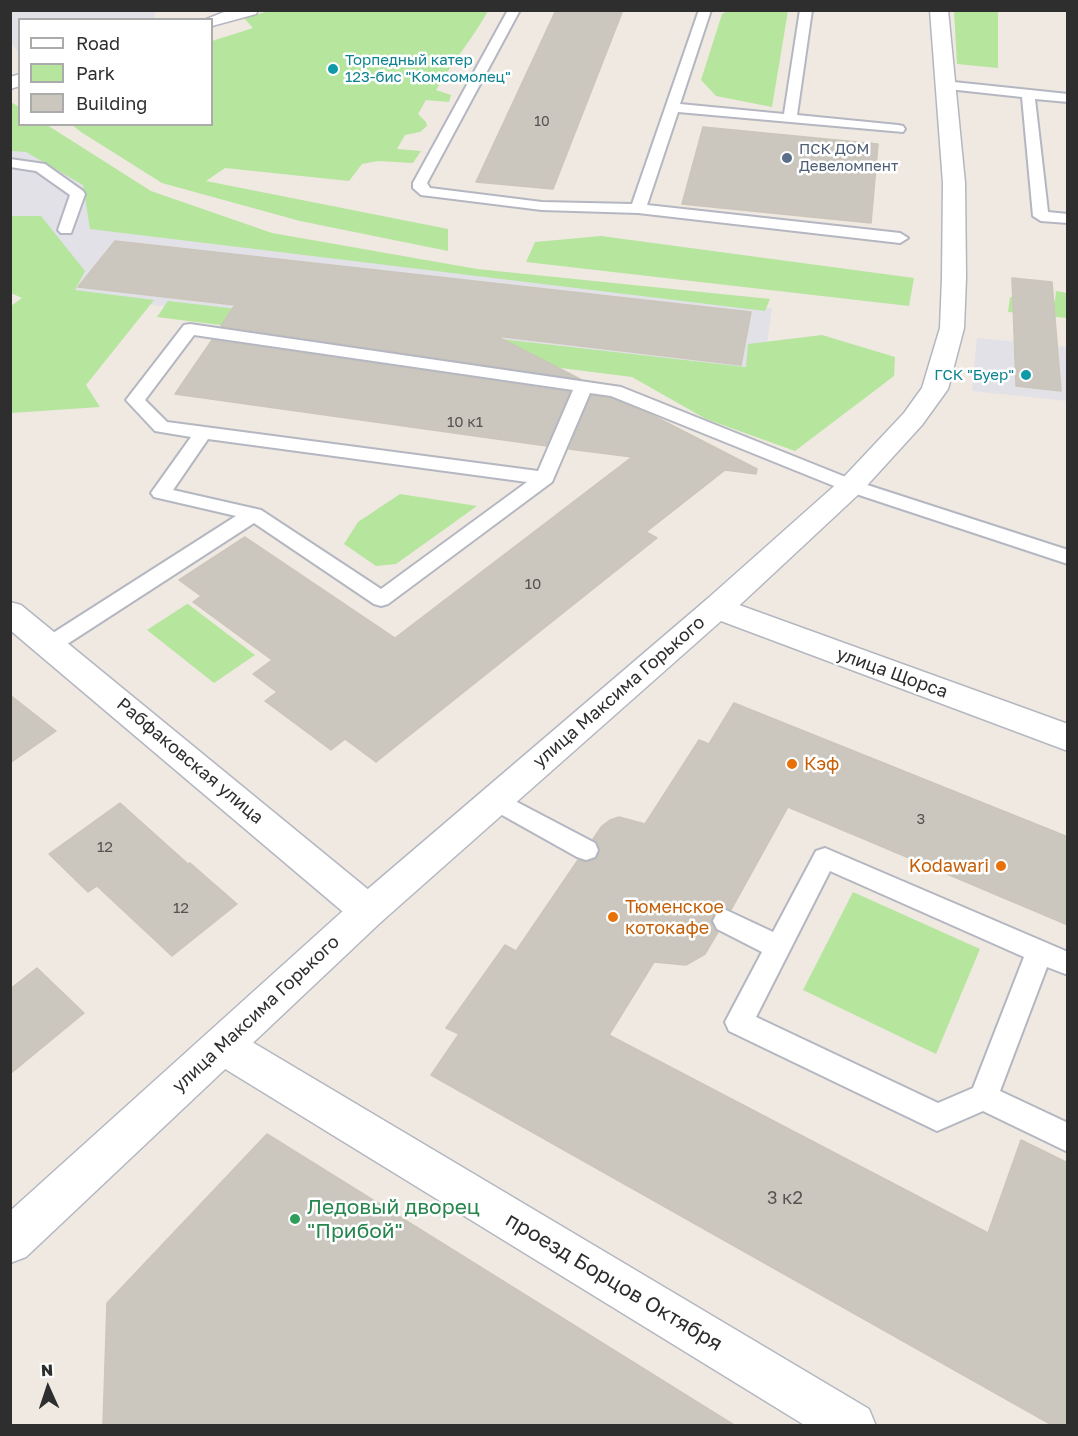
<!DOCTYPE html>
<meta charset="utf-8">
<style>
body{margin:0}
#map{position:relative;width:1078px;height:1436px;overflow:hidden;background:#efe9e1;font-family:"Golos Text",sans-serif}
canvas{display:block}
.frame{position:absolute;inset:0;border:12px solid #2e2e2e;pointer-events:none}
.legend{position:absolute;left:18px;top:18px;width:195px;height:108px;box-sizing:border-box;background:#fff;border:2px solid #ababab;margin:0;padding:8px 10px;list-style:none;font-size:18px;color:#2e2e2e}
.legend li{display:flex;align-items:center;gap:12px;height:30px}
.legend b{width:30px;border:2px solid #ababab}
.north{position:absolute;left:18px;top:1358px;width:60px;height:60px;-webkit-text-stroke:4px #fff;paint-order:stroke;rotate:357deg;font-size:16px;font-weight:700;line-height:24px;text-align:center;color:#2e2e2e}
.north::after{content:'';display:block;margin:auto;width:21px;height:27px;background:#2e2e2e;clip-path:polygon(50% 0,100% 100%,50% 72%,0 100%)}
</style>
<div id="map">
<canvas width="1078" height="1436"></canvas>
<div class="frame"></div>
<ul class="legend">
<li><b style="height:8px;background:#fff"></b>Road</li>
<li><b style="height:16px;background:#b6e59e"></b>Park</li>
<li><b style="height:16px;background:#cbc7bf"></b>Building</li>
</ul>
<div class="north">N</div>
</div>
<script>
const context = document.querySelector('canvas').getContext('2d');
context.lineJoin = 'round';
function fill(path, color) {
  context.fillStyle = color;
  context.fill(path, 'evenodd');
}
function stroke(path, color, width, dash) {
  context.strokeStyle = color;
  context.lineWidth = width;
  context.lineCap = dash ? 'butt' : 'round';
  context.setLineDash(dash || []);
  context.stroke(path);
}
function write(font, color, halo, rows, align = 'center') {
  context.font = font + ' "Golos Text",sans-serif';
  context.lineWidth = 5;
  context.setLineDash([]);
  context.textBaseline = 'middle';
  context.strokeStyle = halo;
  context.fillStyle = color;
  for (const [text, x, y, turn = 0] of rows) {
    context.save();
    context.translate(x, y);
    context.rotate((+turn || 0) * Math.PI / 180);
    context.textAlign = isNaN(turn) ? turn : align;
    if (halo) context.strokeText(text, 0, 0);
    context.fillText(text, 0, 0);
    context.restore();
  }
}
fill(new Path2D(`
 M10 11 11 10 156 11 154 19 20 20 19 53 11 43Z
 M10 107 20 124 205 243 772 308 761 387 11 286Z
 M977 338 1067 347V401L972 391Z`), '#e3e1e8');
fill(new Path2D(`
 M273 10 488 11C473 38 452 63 436 90L451 95 449 102 426 100 418 114 426 122 427 126 420 132 405 135 397 149 421 151 413 163 378 161 362 164 349 181 225 168 206 181 448 229V251L300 221 162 183 81 132 72 125 212 124V41L253 28 244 18Z
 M727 11H788L772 107 716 96 701 80 722 14Z
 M954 11H998V68L957 64Z
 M11 102 19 107 20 124 47 125 151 191 272 233 477 269 770 299 765 311 90 229 83 185 26 152 11 151Z
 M11 216H41L85 271 75 290 154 300 86 385 100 407 11 413V306L22 298 11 293Z
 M601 236 914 278 909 306 526 262 535 242Z
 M1056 291 1067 293V318L1008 312 1010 297 1055 301Z
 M168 301 746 367 748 344 822 335 895 357 894 376 795 451 706 419 632 377 157 317Z
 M400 494 477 506 396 564 376 566 344 544 358 522Z
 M187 604H188L255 655 214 683 147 630Z
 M853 892 980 949 936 1054 803 990Z`), '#b6e59e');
const building = new Path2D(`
 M556 10H623L553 189 476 182Z
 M703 127 878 144 871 223 682 204Z
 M115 241 367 269 751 312 741 365 496 336 580 379 221 326 235 305 78 287Z
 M1012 278 1052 282 1061 391 1016 386Z
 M212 340 570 392 547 446 175 394Z
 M591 395 610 398 650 414 757 469 756 474 725 470 646 532 657 538 376 762 345 739 331 750 265 701 277 692 253 674 272 660 193 602 201 596 179 580 245 537 395 638 632 457 569 449Z
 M10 695 56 731 10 763Z
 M734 703 1068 837V925L788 807 731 910 725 908 715 912 711 922 718 932 705 954 686 965 654 962 609 1035 988 1233 1021 1140 1068 1163V1425H1052L431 1075 459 1034 446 1028 505 945 516 951 578 860 587 862 597 858 600 849 593 839 602 826 610 820 619 817 645 824 699 740 709 744Z
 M120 803 188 864 190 863 237 904 172 956 97 886 88 892 49 854Z
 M37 968 84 1013 10 1074V989Z
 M267 1134 734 1425H103L107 1303Z`);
fill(building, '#cbc7bf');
stroke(building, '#cbc5ba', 1.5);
const service = new Path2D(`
 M508 10H520L427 183 430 188 542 202 632 204 699 10H711L680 104 784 114 800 10H812L797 115 898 125 903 126 905 129 903 132 678 112 647 205 900 233 908 238 900 243 638 213 542 210 421 195 413 188V183Z
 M944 81 1068 94V102L1035 99 1048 212 1068 214V223L1041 221 1033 216 1022 97 939 88 937 85Z
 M10 159 45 164 83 191 85 194 71 233H61L58 230 70 195 36 171 10 167Z
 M190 324 621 387 858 482 1068 550V564L844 490 611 396 590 393 552 482 388 604 381 606 374 604 254 523 58 650 50 653 42 650 39 645 42 640 236 516 154 497 151 493 191 437 155 431 126 400 184 325ZM194 335 573 390 538 471 167 422 145 400ZM208 439 527 482 381 589 261 510 173 490Z
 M494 790 595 843 598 850 595 857 586 860 577 857 486 806 482 799 486 792Z
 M825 848 1068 952V975L1047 967 1000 1091 1068 1123V1152L983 1111 937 1131 729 1031 725 1022 762 952 717 929 713 921 717 913 726 910 773 932 816 851ZM830 871 1024 957 973 1088 938 1103 756 1017Z`);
const minor = new Path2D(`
 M229 10H258L256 14 212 26V20H204Z
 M930 10H948L965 183 966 278 964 328 948 389 922 425 861 492 728 616 717 619 706 616 702 608 706 600 841 480 904 413 922 388 940 328 942 278 943 183Z
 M20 74V86L10 89V77Z
 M10 602 21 605 381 900 387 911 381 922 368 927 355 922 10 630Z
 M223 1028 237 1033 869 1409 876 1426H806L209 1059 203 1046 209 1033Z`);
const tertiary = new Path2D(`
 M717 597 1068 724V751L721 621 381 922 26 1257 10 1263V1211L355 900 706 600Z`);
stroke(service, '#b4b7c1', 4);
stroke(minor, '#b4b7c1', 3);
stroke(tertiary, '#b4b7c1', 3);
fill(service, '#fff');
fill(minor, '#fff');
fill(tertiary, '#fff');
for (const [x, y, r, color] of [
 [333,69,6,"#0f9aa8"],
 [787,158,6,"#5c6f8a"],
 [1026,375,6,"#0f9aa8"],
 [792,764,6,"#e8710a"],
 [1001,866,6,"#e8710a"],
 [613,917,6,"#e8710a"],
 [295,1219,6,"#2e9e5b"]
]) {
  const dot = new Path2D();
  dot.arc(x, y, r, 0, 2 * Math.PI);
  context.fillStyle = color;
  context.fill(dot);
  stroke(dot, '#fff', 2);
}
write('14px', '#555452', null, [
 ["10",542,122]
]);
write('15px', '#0d838f', '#fff', [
 ["Торпедный катер",345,60],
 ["123-бис \"Комсомолец\"",345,77],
 ["ГСК \"Буер\"",1014,375,"right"]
], 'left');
write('15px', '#4e5e75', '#fff', [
 ["ПСК ДОМ",799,149],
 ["Девеломпент",799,166]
], 'left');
write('15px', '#555452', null, [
 ["10 к1",465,422],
 ["10",533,584],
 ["3",921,819],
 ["12",105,847],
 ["12",181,908]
]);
write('18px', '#2e2e2e', '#fff', [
 ["улица Щорса",892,673,20],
 ["улица Максима Горького",619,692,-41],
 ["Рабфаковская улица",190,761,40],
 ["улица Максима Горького",256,1014,-43]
]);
write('18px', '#c56008', '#fff', [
 ["Кэф",804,764],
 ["Kodawari",989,866,"right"],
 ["Тюменское",625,907],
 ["котокафе",625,928]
], 'left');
write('18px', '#555452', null, [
 ["3 к2",785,1198]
]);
write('21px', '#27864d', '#fff', [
 ["Ледовый дворец",307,1207],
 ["\"Прибой\"",307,1231]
], 'left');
write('21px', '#2e2e2e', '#fff', [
 ["проезд Борцов Октября",614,1282,31]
]);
</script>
